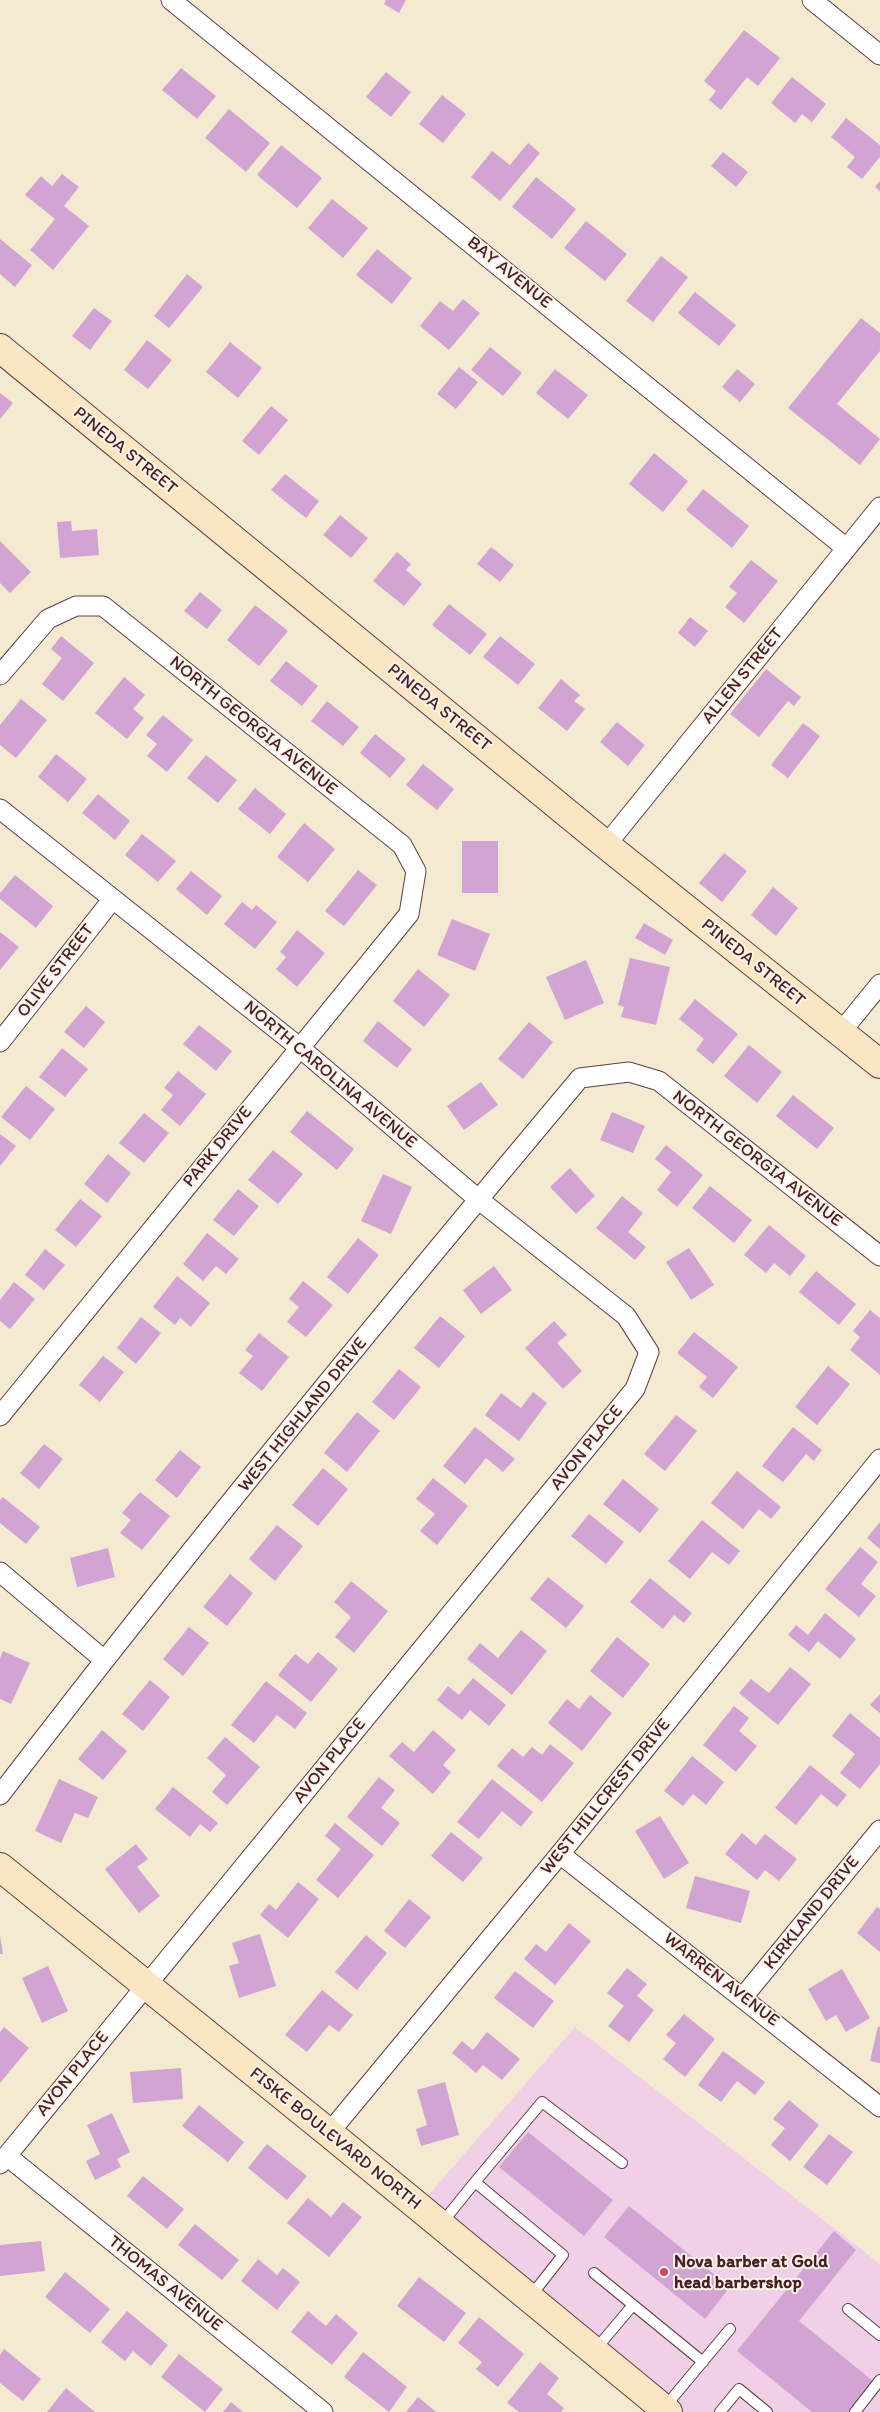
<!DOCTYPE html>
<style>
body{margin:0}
canvas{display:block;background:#f3ead1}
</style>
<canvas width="880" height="2412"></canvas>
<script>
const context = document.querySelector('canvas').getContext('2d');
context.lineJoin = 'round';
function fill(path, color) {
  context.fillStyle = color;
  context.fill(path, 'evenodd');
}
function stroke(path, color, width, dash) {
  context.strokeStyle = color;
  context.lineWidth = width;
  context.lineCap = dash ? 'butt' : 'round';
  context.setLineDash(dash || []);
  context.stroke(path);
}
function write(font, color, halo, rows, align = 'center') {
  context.font = font + ' Itim,sans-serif';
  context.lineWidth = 4;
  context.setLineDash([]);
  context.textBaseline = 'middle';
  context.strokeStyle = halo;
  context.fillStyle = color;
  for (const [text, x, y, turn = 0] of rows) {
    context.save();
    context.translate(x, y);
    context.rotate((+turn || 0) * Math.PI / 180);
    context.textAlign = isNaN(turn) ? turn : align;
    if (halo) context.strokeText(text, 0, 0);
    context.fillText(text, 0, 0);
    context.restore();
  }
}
fill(new Path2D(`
 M575 2027 880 2264V2412H683L425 2199Z`), '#efd0e6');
fill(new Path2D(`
 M386 0H406L399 13 384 4Z
 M744 30 780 58 758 86 747 77 721 110 709 100 716 91 704 81Z
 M181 68 216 96 197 119 162 90Z
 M386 72 411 92 391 117 366 97Z
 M792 77 826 104 812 122 802 114 795 123 771 103Z
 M442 95 466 114 443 143 419 124Z
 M229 109 270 143 246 172 205 138Z
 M846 118 880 145V157L862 179 847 167 855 157 831 137Z
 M528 143 540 153 500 201 471 177 492 151 510 165Z
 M281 145 322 178 297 208 257 175Z
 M723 152 748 172 736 187 711 166Z
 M62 174 79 187 64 206 89 226 53 270 30 250 55 219 25 195 41 176 52 186Z
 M536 177 576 209 552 239 512 207Z
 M880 181V191L875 187Z
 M332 199 368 228 343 258 308 228Z
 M586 221 627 254 605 281 564 248Z
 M0 239 32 265 15 287 0 274Z
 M377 249 412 278 392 304 356 275Z
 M661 256 688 277 653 322 626 301Z
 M187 274 203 287 169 328 154 316Z
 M695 292 736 325 719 346 678 313Z
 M463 299 480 313 449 350 420 326 440 301 453 311Z
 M94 308 112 321 90 350 72 336Z
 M861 318 880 333V351L837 404 880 439 860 465 788 408Z
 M147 340 172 360 148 389 124 370Z
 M230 342 262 368 238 398 206 372Z
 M490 347 522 373 503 396 471 370Z
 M459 367 478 382 456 409 437 394Z
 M555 369 588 395 568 419 536 393Z
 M737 369 755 384 740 402 722 387Z
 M0 393 13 403 0 419Z
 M271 406 288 420 259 455 242 441Z
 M654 453 688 481 663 512 629 484Z
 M285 474 319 501 306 518 271 490Z
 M703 489 749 526 732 548 686 510Z
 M340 515 368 538 351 558 323 535Z
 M71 521 72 531 97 529 99 555 60 558 57 522Z
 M0 541 31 572 10 593 0 583Z
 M491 547 514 565 500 582 477 564Z
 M397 552 411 564 406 570 422 584 404 606 373 581Z
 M751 560 778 581 744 623 725 607 737 593 729 587Z
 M200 592 222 610 207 629 184 611Z
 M449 604 487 634 470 655 432 625Z
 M255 605 288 631 259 666 227 640Z
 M690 617 708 631 695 647 678 633Z
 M61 636 94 663 63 701 42 684 62 658 51 649Z
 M500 636 535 664 518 685 483 657Z
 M286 661 318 686 302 706 270 681Z
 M766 669 801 697 794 706 788 701 759 737 730 714Z
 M124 677 145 695 133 709 144 718 127 739 95 713Z
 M561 679 580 695 574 701 585 709 567 731 538 708Z
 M21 699 47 720 16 758 0 745V725Z
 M327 701 359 727 343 746 311 721Z
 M163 715 193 740 167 772 147 756 157 744 146 735Z
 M617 722 645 745 628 766 600 742Z
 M803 723 820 736 788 778 771 765Z
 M375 734 406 759 390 778 360 753Z
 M56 754 87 779 68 802 38 777Z
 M206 755 237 780 218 803 187 778Z
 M423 764 454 789 437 810 406 785Z
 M255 788 286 814 270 834 238 809Z
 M98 794 130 821 115 840 82 813Z
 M304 823 335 849 308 882 277 857Z
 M142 834 176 861 158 882 125 855Z
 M462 841H498V893H462Z
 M724 853 747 871 722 902 699 883Z
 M358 870 377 885 344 926 325 911Z
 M191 871 222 896 207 915 176 889Z
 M15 875 53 906 36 928 0 899V893Z
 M773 887 798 908 776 936 751 915Z
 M242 902 252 910 256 905 277 922 255 949 224 924Z
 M452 919 490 934 475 971 437 955Z
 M644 923 673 940 665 955 635 938Z
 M297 930 325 953 297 987 276 969 286 957 280 952Z
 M0 932 19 947 0 970Z
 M630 958 670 967 656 1025 621 1017 624 1007 618 1005Z
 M586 960 604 1003 565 1020 546 977Z
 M418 969 450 995 424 1027 393 1001Z
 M695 999 738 1034 713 1064 696 1050 704 1039 679 1019Z
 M86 1006 105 1022 84 1048 64 1032Z
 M378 1021 412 1049 397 1068 363 1041Z
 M529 1022 553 1042 523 1079 498 1059Z
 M199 1025 232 1051 216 1071 183 1044Z
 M749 1045 782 1072 757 1103 724 1076Z
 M62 1048 88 1069 65 1097 39 1077Z
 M178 1071 206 1094 180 1126 161 1110 173 1095 164 1088Z
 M481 1082 498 1105 464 1130 447 1106Z
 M26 1086 55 1109 30 1140 1 1117Z
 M793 1095 834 1128 817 1149 776 1116Z
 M307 1111 354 1149 337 1170 290 1132Z
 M612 1112 645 1126 633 1153 600 1140Z
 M144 1113 169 1133 144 1163 119 1143Z
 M0 1134 16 1146 0 1166Z
 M666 1145 703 1175 677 1207 657 1190 671 1172 655 1159Z
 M273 1150 303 1174 278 1204 248 1180Z
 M108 1154 131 1173 107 1203 84 1184Z
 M570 1168 595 1196 576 1214 550 1187Z
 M383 1174 412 1187 391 1234 361 1221Z
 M710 1186 752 1220 734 1243 692 1208Z
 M238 1189 259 1206 234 1236 213 1220Z
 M622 1196 643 1213 628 1232 646 1247 635 1260 596 1228Z
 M80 1199 102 1216 76 1247 55 1230Z
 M769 1225 806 1256 790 1276 774 1263 766 1273 744 1255Z
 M207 1233 239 1259 226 1274 216 1266 203 1281 183 1264Z
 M358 1238 379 1255 348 1294 327 1277Z
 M689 1248 714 1285 691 1300 666 1262Z
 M45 1249 65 1265 44 1290 25 1275Z
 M494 1266 512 1290 481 1314 463 1290Z
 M816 1271 856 1304 839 1325 799 1292Z
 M177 1276 210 1303 191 1327 180 1318 175 1325 153 1307Z
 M303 1281 333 1305 306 1337 287 1322 299 1307 289 1299Z
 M14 1282 35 1299 10 1329 0 1321V1300Z
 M870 1310 880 1318V1375L850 1350 860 1337 853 1331Z
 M440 1316 465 1336 439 1368 414 1348Z
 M141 1317 161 1333 136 1364 117 1348Z
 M554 1321 567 1335 557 1343 582 1371 563 1389 525 1348Z
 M694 1332 738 1367 713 1398 699 1387 707 1377 677 1353Z
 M259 1333 289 1357 262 1391 239 1373 253 1356 245 1350Z
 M103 1356 124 1372 100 1402 79 1385Z
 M828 1366 850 1384 817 1425 795 1407Z
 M399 1369 421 1387 394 1420 372 1402Z
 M533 1392 547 1403 519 1441 485 1415 501 1393 521 1408Z
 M357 1412 380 1431 347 1472 324 1453Z
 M676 1415 697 1431 665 1471 644 1454Z
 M475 1427 515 1459 503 1472 486 1458 465 1484 443 1466Z
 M793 1427 822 1450 814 1461 806 1454 783 1482 762 1466Z
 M44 1444 63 1459 39 1489 20 1473Z
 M180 1450 201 1467 177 1498 155 1480Z
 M323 1468 348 1489 318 1526 292 1505Z
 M737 1471 781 1507 771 1519 759 1509 743 1529 711 1503Z
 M433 1478 468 1506 437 1545 420 1531 435 1514 416 1499Z
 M623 1479 659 1509 640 1533 603 1504Z
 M140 1492 170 1516 142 1550 120 1533 131 1520 122 1513Z
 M3 1497 40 1527 26 1544 0 1523V1500Z
 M589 1514 624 1542 606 1564 571 1536Z
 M702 1520 740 1551 729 1565 712 1552 690 1579 668 1561Z
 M880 1522V1549L867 1538Z
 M277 1525 303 1546 275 1581 249 1559Z
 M860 1547 878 1562 861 1584 876 1596 859 1617 825 1589Z
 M108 1548 115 1577 77 1587 70 1558Z
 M230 1574 253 1593 227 1626 203 1607Z
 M548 1577 584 1606 566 1628 530 1599Z
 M650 1578 692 1613 684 1623 674 1615 663 1629 630 1602Z
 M351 1581 388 1611 354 1653 335 1637 351 1617 334 1602Z
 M825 1613 856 1639 840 1659 818 1641 809 1652 788 1635 796 1625 808 1635Z
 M189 1627 209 1643 183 1676 163 1659Z
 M521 1630 547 1651 512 1695 467 1659 480 1643 498 1658Z
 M617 1637 650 1664 623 1698 590 1671Z
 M3 1651 30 1663 11 1704 0 1699V1658Z
 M318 1652 338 1669 311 1702 278 1675 295 1654 308 1664Z
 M790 1667 811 1684 778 1725 739 1693 751 1679 769 1693Z
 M473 1678 506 1705 489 1726 470 1710 462 1720 437 1700 448 1686 459 1695Z
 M150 1680 170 1697 143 1731 122 1714Z
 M266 1681 307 1713 295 1729 277 1715 254 1743 231 1725Z
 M880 1694V1713L870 1705Z
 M590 1695 612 1713 582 1751 548 1723 567 1699 579 1709Z
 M734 1706 749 1718 739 1731 757 1746 736 1772 703 1745Z
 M850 1713 880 1738V1764L860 1789 840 1773 855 1754 832 1736Z
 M102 1730 127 1751 103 1780 78 1759Z
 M433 1730 456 1750 443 1765 451 1772 433 1794 389 1756 402 1742 414 1752Z
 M225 1737 260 1767 227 1805 212 1792 226 1775 207 1758Z
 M550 1744 574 1763 542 1802 497 1766 512 1748 523 1757 532 1747 542 1755Z
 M692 1756 724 1782 706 1805 693 1794 683 1806 664 1791Z
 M810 1765 847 1795 837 1807 821 1794 796 1825 775 1808Z
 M379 1777 395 1790 381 1808 400 1823 382 1846 347 1817Z
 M59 1779 98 1797 88 1818 75 1813 61 1843 35 1831Z
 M492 1779 533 1812 521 1827 502 1811 479 1839 457 1822Z
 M173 1787 218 1823 210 1832 200 1824 190 1837 155 1809Z
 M660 1816 689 1863 664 1879 635 1831Z
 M335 1823 374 1855 338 1898 316 1880 341 1849 325 1836Z
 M451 1832 483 1858 463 1882 431 1856Z
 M742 1833 756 1845 765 1834 797 1859 779 1881 765 1870 757 1880 725 1854Z
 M136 1844 148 1859 137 1867 160 1896 139 1913 105 1869Z
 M695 1876 750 1891 741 1923 686 1908Z
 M298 1882 319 1899 288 1938 260 1915 269 1904 276 1910Z
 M409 1899 431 1917 405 1948 384 1931Z
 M877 1907 880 1909V1952L857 1933Z
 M569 1923 591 1941 555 1985 524 1959 536 1944 546 1952Z
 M260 1934 276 1986 239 1998 229 1966 239 1963 232 1943Z
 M366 1935 387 1953 357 1990 335 1972Z
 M0 1936 3 1954H0Z
 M48 1966 68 2011 42 2023 22 1978Z
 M627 1968 647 1984 637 1996 654 2010 629 2042 608 2026 624 2006 607 1993Z
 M842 1969 870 2018 846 2032 836 2015 826 2021 808 1989Z
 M515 1971 554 2001 533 2028 494 1998Z
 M322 1990 353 2015 339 2032 329 2025 307 2052 285 2035Z
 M684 2014 715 2039 685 2077 663 2059 676 2043 666 2035Z
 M878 2026 880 2027V2063L870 2061Z
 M4 2027 29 2048 0 2083V2032Z
 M487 2032 520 2059 502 2080 483 2065 476 2073 452 2053 462 2041 473 2050Z
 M723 2051 765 2082 755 2095 737 2081 721 2102 698 2085Z
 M181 2068 183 2099 133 2103 130 2072Z
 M445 2082 459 2135 421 2146 416 2129 427 2125 417 2090Z
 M789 2100 819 2125 790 2161 771 2145 785 2128 773 2119Z
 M199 2105 244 2142 228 2162 182 2126Z
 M112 2113 130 2152 117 2159 121 2167 95 2180 86 2161 100 2154 87 2125Z
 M528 2132 613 2200 584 2236 499 2167Z
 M829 2134 853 2152 827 2185 803 2167Z
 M267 2144 307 2176 287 2200 248 2168Z
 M143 2176 184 2209 167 2229 127 2196Z
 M308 2198 331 2217 343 2202 362 2217 329 2257 287 2223Z
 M629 2206 730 2287 705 2319 604 2237Z
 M195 2224 239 2260 222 2280 178 2245Z
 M834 2231 856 2250 799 2321 873 2381 848 2412H812L737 2351Z
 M41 2241 45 2271 0 2276V2245Z
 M258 2259 277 2275 283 2268 300 2282 277 2310 241 2281Z
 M65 2272 110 2309 90 2333 45 2297Z
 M419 2277 466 2313 444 2342 397 2306Z
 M127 2311 168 2345 151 2366 133 2351 125 2361 101 2342Z
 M308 2311 326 2326 336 2314 358 2333 332 2365 291 2332Z
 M479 2317 524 2354 498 2387 476 2369 482 2362 458 2343Z
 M4 2349 41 2379 23 2401 0 2383V2355Z
 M363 2352 407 2387 389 2412 344 2377Z
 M179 2354 223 2389 205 2412 161 2377Z
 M540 2362 559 2378 547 2394 564 2408 561 2412H519L507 2403Z
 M66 2388 95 2412H47Z
 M418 2397 436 2412H406Z
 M231 2402 243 2412H223Z`), '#d2a4d4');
const lane = new Path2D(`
 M475 2182 542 2102 622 2163
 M441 2224 475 2182 563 2255 530 2297
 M594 2273 703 2362
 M848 2309 880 2335
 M595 2350 633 2305
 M664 2408 730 2329
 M720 2412 739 2389 767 2412
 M855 2412 880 2380`);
const street = new Path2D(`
 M171 0 846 548
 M812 0 880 55
 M0 675 48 619 76 606H103L402 845 416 871 409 914 0 1416
 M0 809 299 1047 478 1199 626 1316 649 1352 635 1389 0 2164
 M606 845 880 507
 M841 1032 880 984
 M0 1042 112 900
 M0 1572 104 1660
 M0 1795C187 1551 383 1313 580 1078L629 1072 659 1081 880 1256
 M560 1854 880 2107
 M743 1997 880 1830
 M329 2133 560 1854 880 1459
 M7 2156 323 2412`);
const secondary = new Path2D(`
 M0 348 606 845 880 1064
 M0 1867 329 2133 668 2412`);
stroke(lane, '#633d44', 12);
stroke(street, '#633d44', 21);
stroke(secondary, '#633d44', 30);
stroke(lane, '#fff', 10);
stroke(street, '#fff', 19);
stroke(secondary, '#fbe6c4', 28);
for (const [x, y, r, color] of [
 [664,2272,5,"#d1495b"]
]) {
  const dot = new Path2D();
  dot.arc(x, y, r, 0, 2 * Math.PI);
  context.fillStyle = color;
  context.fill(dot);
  stroke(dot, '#fcf5e5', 2);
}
write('18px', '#4a1f2b', '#fcf5e5', [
 ["BAY AVENUE",509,273,39],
 ["PINEDA STREET",125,451,39],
 ["ALLEN STREET",743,676,-51],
 ["PINEDA STREET",439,708,39],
 ["NORTH GEORGIA AVENUE",253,726,39],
 ["PINEDA STREET",753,963,39],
 ["OLIVE STREET",56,971,-52],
 ["NORTH CAROLINA AVENUE",330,1075,40],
 ["PARK DRIVE",218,1147,-51],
 ["NORTH GEORGIA AVENUE",757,1159,38],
 ["WEST HIGHLAND DRIVE",303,1415,-51],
 ["AVON PLACE",587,1448,-51],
 ["AVON PLACE",330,1761,-51],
 ["WEST HILLCREST DRIVE",606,1797,-51],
 ["KIRKLAND DRIVE",812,1913,-51],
 ["WARREN AVENUE",721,1980,38],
 ["AVON PLACE",73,2074,-51],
 ["FISKE BOULEVARD NORTH",335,2139,39],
 ["THOMAS AVENUE",165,2284,39]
]);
write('bold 18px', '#4a1f2b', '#fcf5e5', [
 ["Nova barber at Gold",674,2262],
 ["head barbershop",674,2283]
], 'left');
</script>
